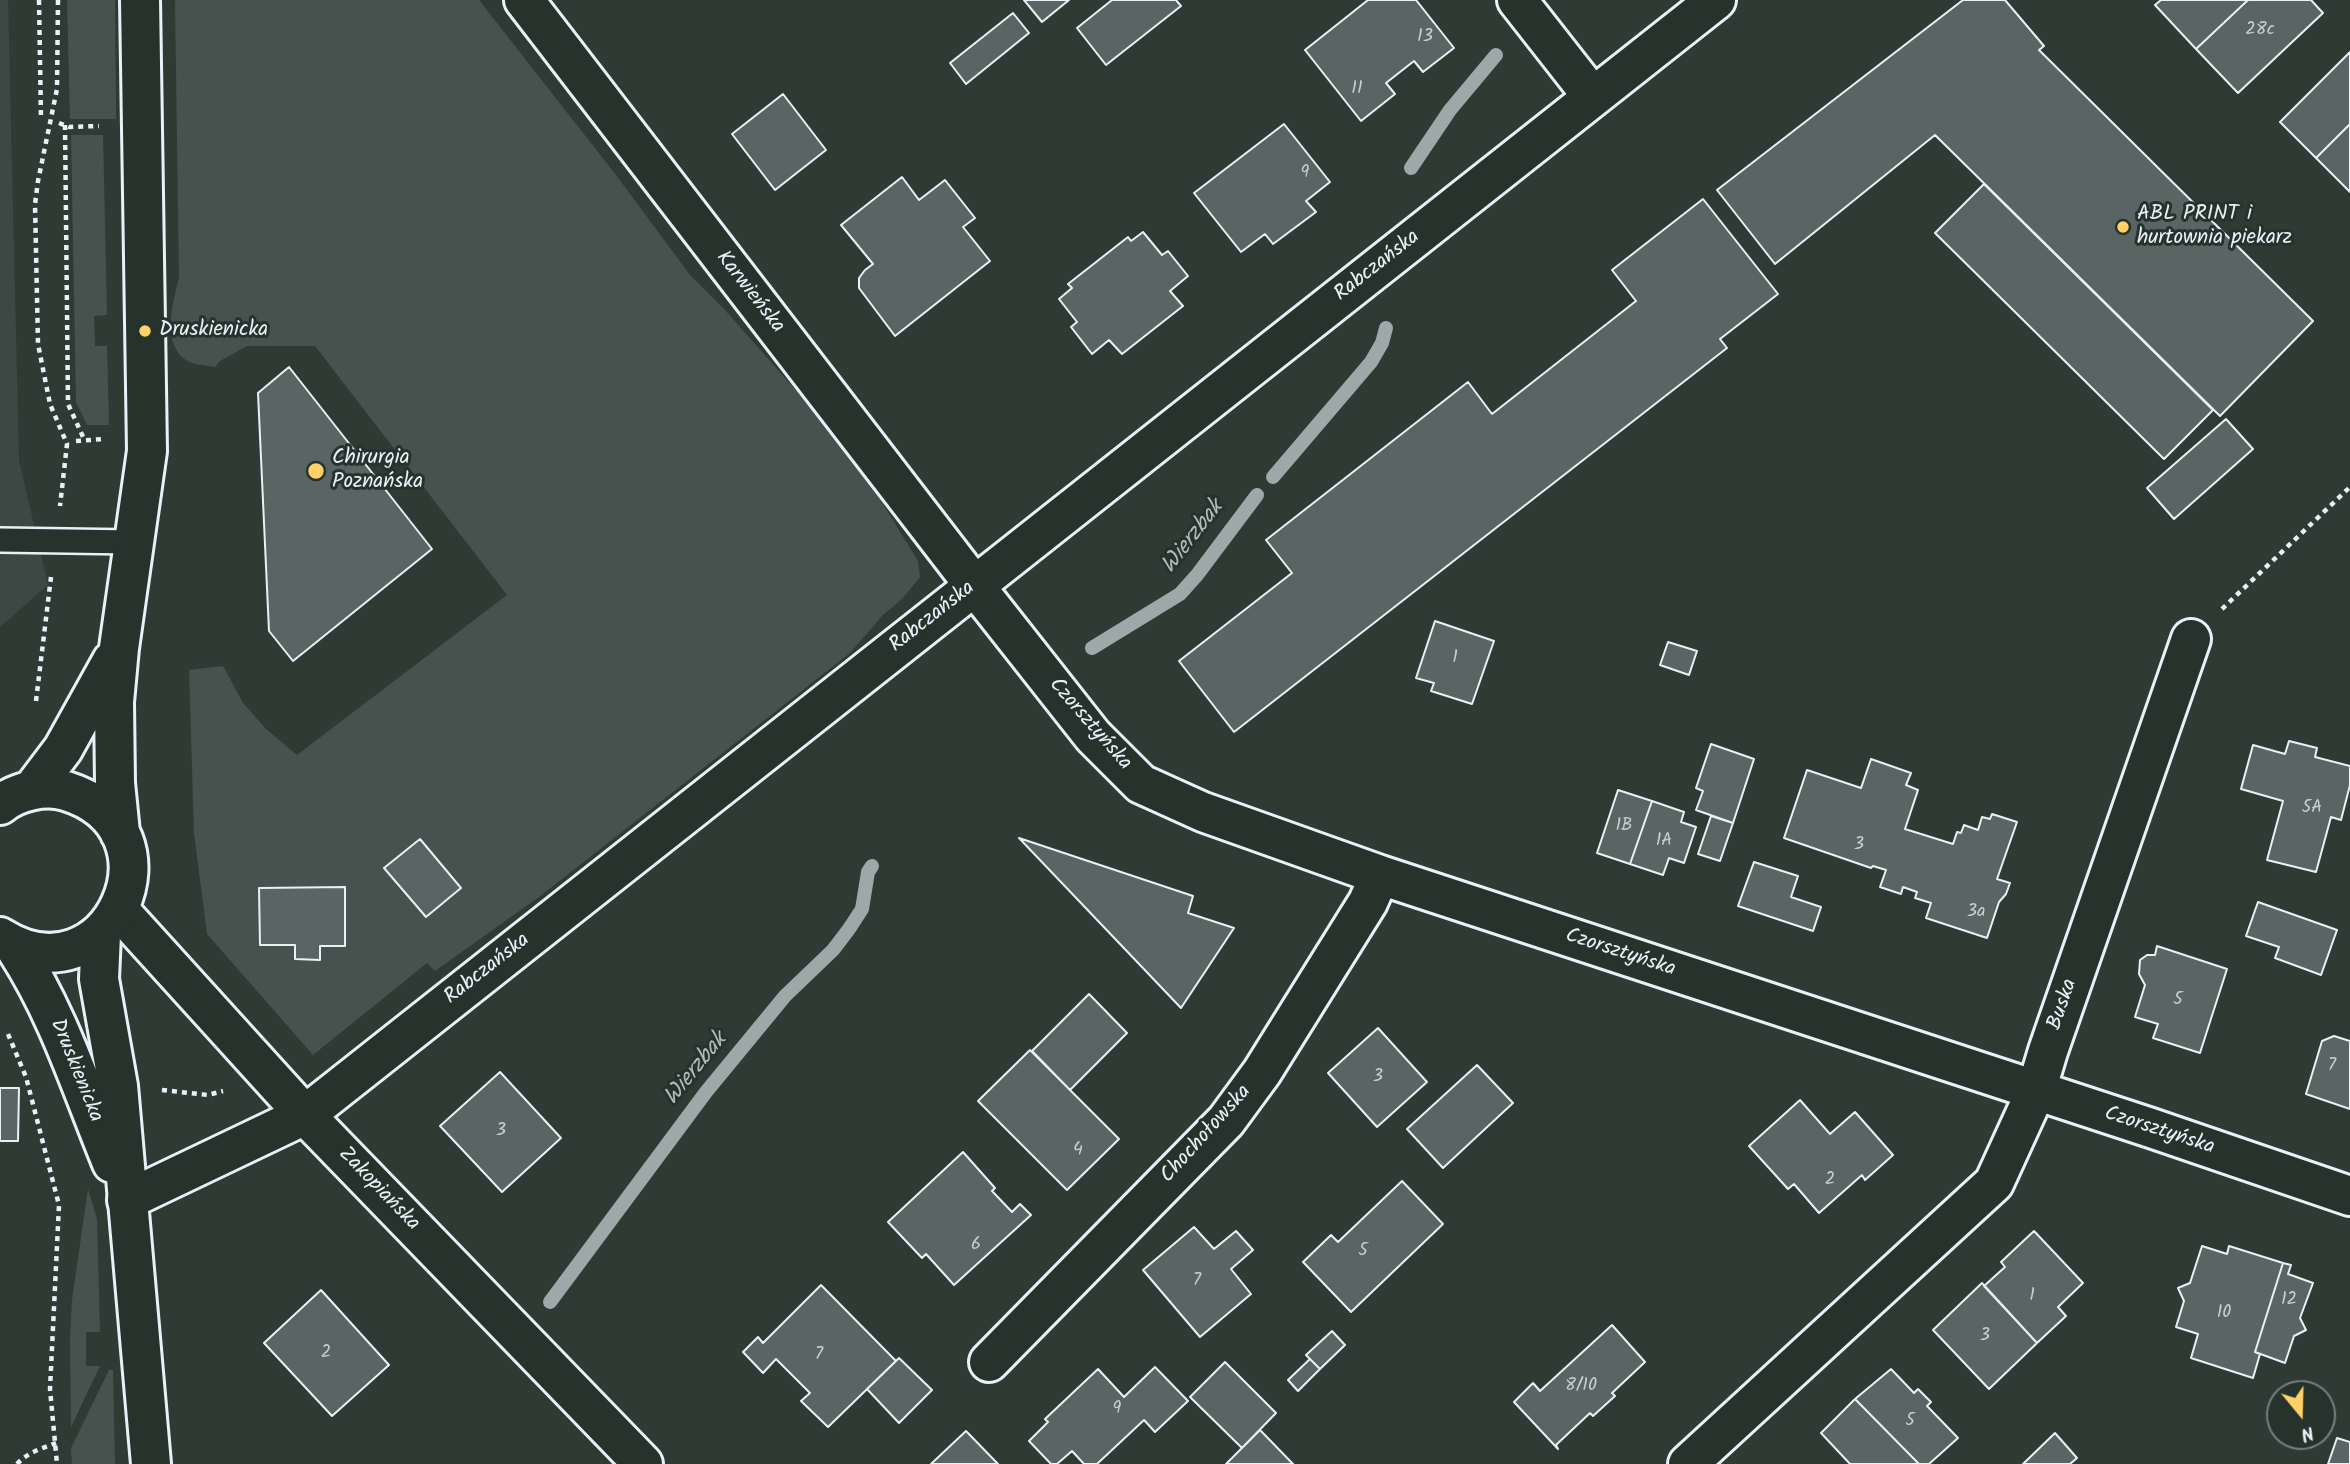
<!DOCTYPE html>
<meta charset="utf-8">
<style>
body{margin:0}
#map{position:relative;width:2350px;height:1464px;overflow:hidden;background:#2e3b35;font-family:Kalam,sans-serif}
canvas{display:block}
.north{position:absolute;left:2266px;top:1380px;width:70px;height:70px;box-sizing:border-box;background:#26332d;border:2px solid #747f7e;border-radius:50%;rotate:161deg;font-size:19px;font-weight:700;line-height:28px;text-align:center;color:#e8f1f8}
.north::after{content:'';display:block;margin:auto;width:24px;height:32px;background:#ffd166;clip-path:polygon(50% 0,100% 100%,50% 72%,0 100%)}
</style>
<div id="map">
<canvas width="2350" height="1464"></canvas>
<div class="north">N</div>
</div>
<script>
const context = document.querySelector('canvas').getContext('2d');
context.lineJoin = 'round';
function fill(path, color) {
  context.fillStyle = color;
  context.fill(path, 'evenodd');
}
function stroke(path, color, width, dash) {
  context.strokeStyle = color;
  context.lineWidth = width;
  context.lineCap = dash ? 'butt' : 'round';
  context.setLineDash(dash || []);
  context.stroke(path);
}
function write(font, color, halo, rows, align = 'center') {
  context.font = font + ' Kalam,sans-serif';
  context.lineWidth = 6;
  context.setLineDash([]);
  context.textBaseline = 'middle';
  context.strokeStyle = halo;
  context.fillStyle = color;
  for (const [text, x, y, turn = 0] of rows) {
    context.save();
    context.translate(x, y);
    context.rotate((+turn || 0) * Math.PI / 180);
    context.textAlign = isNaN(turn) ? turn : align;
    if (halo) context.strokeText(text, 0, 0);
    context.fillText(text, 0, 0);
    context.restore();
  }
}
fill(new Path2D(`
 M0 0H8L19 460 48 585 0 627Z`), '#3b4843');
fill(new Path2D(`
 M67 0H115L116 119H70Z
 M175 0H479L616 175 690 275 724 309 816 413 875 491 918 561 920 577 903 598 883 615 850 653 539 897 435 971 427 963 313 1055 207 934 194 833 189 670 223 666 243 703 266 729 297 755 507 595 315 346H247L220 361 215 367C205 365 191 365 183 358 162 339 173 302 179 278Z
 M71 135H103L107 315 94 316 95 346H107L109 425H87L76 402Z
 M88 1189 97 1219 100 1332H86V1366H100L71 1427 70 1339 72 1300Z
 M109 1370H113L115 1464H72L71 1448Z`), '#45524e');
stroke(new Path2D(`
 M1411 168 1450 110 1496 55
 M1273 477 1371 362 1382 343 1386 328
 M1092 648 1180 594 1197 575 1257 495
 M550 1302 706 1092 785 996 833 950 849 929 862 909 868 872 872 866`), '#9da8a9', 14);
const building = new Path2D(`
 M1024 0H1069L1042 22Z
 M1112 0H1176L1181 6 1106 65 1077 28Z
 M1368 0H1416L1454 48 1423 72 1414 61 1386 83 1395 94 1361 121 1305 50Z
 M1963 0H2005L2044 46 2039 50 2313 321 2220 416 1935 135 1775 264 1717 190Z
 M2161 0H2248L2196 49 2155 5Z
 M2248 0H2311L2323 13 2238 93 2196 49Z
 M1013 13 1029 33 966 84 950 63Z
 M2350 52V124L2316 158 2280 122Z
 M783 94 826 150 775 190 732 134Z
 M1284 124 1330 182 1306 201 1316 212 1273 244 1265 234 1241 252 1194 193Z
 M2350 124V192L2316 158Z
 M902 177 919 200 945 180 975 218 963 227 990 261 895 336 859 288V278L865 270 873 264 841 225Z
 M1984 184 2213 410 2164 459 1935 233Z
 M1703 199 1778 294 1720 339 1727 348 1234 732 1179 661 1292 573 1266 540 1468 382 1492 414 1636 301 1612 270Z
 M1143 232 1162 255 1168 251 1188 276 1170 291 1183 306 1122 354 1109 340 1092 354 1071 327 1077 322 1059 299 1072 288 1068 284 1128 237 1131 241Z
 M289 367 432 549 293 661 269 631 258 393Z
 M2226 419 2253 449 2174 519 2147 488Z
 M1435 621 1494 641 1472 704 1431 691 1434 683 1416 678Z
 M1668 642 1697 651 1689 675 1660 665Z
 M2289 741 2317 748 2315 757 2350 766V785L2341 820 2331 817 2316 872 2267 860 2283 801 2241 789 2253 745 2285 754Z
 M1711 744 1754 759 1733 823 1696 810 1703 791 1696 788Z
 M1871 759 1911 773 1906 785 1918 790 1905 829 1953 844 1957 832 1961 833 1964 825 1978 830 1982 817 1990 819 1992 814 2017 822 1997 879 2010 883 2006 894 1999 902 1987 938 1926 918 1931 903 1915 898 1917 892 1903 887 1901 894 1880 887 1886 870 1873 866 1871 868 1784 838 1807 770 1861 788Z
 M1618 790 1652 801 1630 864 1597 853Z
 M1652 801 1684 812 1681 822 1696 827 1684 863 1669 858 1663 875 1630 864Z
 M1711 816 1733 823 1720 861 1698 854Z
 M1019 838 1193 896 1188 913 1234 928 1181 1008Z
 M420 839 461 888 426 917 384 868Z
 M1754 862 1798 876 1791 897 1821 907 1813 931 1738 906Z
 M345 887V946H320V960L295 959V945H260L259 888Z
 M2258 902 2337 930 2321 975 2275 958 2279 947 2246 936Z
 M2157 946 2227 969 2200 1053 2153 1038 2158 1024 2135 1017 2145 985 2139 974 2140 960 2147 955H2155Z
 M1089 994 1127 1033 1070 1090 1032 1051Z
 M1378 1028 1427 1082 1377 1127 1328 1073Z
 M2334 1036 2350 1041V1109L2306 1094 2322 1041Z
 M1030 1050 1119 1139 1067 1190 978 1101Z
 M1477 1065 1513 1103 1443 1168 1407 1129Z
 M500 1072 561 1138 502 1192 440 1126Z
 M0 1088H19L18 1141H0Z
 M1800 1100 1830 1134 1855 1112 1893 1155 1865 1180 1862 1175 1819 1213 1794 1184 1788 1189 1749 1146Z
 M963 1152 995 1188 992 1191 1012 1212 1020 1204 1031 1215 954 1285 926 1254 922 1258 888 1222Z
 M1402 1181 1443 1224 1351 1312 1303 1262 1331 1235 1338 1242Z
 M1194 1227 1214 1249 1236 1231 1253 1250 1231 1269 1251 1294 1200 1337 1143 1270Z
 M2034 1231 2083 1283 2058 1307 2066 1316 2037 1343 1984 1286 2005 1267 2001 1262Z
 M2202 1246 2227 1254 2229 1246 2283 1263 2255 1352 2260 1354 2253 1378 2191 1358 2198 1334 2176 1327 2184 1301 2178 1288 2190 1283Z
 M2283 1263 2291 1265 2288 1274 2313 1283 2300 1318 2306 1330 2294 1336 2285 1363 2255 1352Z
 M1982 1283 2037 1343 1989 1389 1933 1330Z
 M821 1285 896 1361 828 1427 801 1401 810 1393 776 1359 763 1373 743 1352 758 1337 763 1343Z
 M321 1290 389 1365 332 1416 264 1343Z
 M1612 1325 1645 1362 1612 1393 1615 1396 1593 1416 1590 1413 1556 1445 1558 1449 1514 1402 1533 1383 1540 1391Z
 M1332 1331 1345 1345 1320 1369 1306 1355Z
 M899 1358 932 1390 899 1423 867 1389Z
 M1310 1359 1320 1369 1298 1391 1288 1380Z
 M1225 1362 1276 1413 1242 1448 1190 1397Z
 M1155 1367 1188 1401 1155 1432 1144 1420 1097 1464H1084L1072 1451 1057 1464H1051L1029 1441 1048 1422 1045 1419 1098 1369 1124 1397Z
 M1891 1369 1914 1393 1918 1389 1931 1402 1927 1406 1958 1438 1929 1464H1919L1855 1399Z
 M1855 1399 1919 1464H1850L1821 1433Z
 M1260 1430 1293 1464H1226Z
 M966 1431 998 1464H931Z
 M2055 1433 2077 1458 2070 1464H2023Z
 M2337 1438 2350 1442V1464H2328Z`);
fill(building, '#596563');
stroke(building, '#e8f1f8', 2);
const lane = new Path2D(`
 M0 540 134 542`);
const street = new Path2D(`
 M524 0 974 585 1093 736 1141 784 1203 812 1380 875 2151 1128 2350 1196
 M1517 0 1593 97
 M119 910 305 1115 643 1464
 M127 1200 305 1115 1716 0
 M989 1362 1226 1121 1262 1072 1368 902 1380 875
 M1688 1464 1994 1183 2036 1091 2048 1051 2191 639`);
const secondary = new Path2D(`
 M32 790 63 749 112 661
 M0 805C17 791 45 785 66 791 190 829 109 1006 0 937
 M120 833 115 783 114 702 119 648 147 451 140 0
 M101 934 99 979 118 1086 151 1464
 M14 946C58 1012 82 1090 112 1163`);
stroke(lane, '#e8f1f8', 28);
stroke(street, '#e8f1f8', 44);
stroke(secondary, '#e8f1f8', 44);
stroke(new Path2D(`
 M39 0 41 119
 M58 0 57 89 38 181 35 204 38 344 50 404 67 444 60 506
 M59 123 69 127 99 126
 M65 125 68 404 84 439
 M76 441 104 439
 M2222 609 2350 487
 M36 701 51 577
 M8 1034 26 1077 59 1205 50 1389 57 1464
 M162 1090 208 1095 223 1091
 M17 1464C27 1453 42 1448 56 1443`), '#e8f1f8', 4.5, [5, 5]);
stroke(lane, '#26332d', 23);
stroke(street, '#26332d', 38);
stroke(secondary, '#26332d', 38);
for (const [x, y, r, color] of [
 [2123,227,7,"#ffd166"],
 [145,331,7,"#ffd166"],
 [316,471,9,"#ffd166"]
]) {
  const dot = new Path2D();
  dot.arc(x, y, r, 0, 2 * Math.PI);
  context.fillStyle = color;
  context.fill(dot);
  stroke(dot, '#26332d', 2.5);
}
write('18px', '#c4ced3', null, [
 ["28c",2260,31],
 ["13",1425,38],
 ["11",1357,90],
 ["9",1305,174],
 ["1",1455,659],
 ["5A",2312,809],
 ["1B",1624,827],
 ["1A",1664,842],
 ["3",1859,846],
 ["3a",1976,913],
 ["5",2178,1001],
 ["7",2332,1067],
 ["3",1378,1078],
 ["3",501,1132],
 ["4",1078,1151],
 ["2",1830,1181],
 ["6",976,1246],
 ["5",1363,1252],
 ["7",1197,1282],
 ["1",2032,1297],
 ["12",2289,1301],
 ["10",2224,1314],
 ["3",1985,1337],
 ["2",326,1354],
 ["7",819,1356],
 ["8/10",1581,1387],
 ["9",1117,1410],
 ["5",1910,1422]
]);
write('21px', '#e8f1f8', '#26332d', [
 ["ABL PRINT i",2137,215],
 ["hurtownia piekarz",2137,239],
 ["Druskienicka",159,331],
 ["Chirurgia",332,459],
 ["Poznańska",332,483]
], 'left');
write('21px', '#e8f1f8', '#26332d', [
 ["Rabczańska",1378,267,-38],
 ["Karwieńska",749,293,52],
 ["Rabczańska",933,618,-38],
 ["Czorsztyńska",1089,725,49],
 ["Czorsztyńska",1620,954,18],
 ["Rabczańska",488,970,-38],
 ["Buska",2064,1005,-71],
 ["Druskienicka",75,1071,68],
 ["Czorsztyńska",2159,1132,18],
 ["Chochołowska",1207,1135,-48],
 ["Zakopiańska",378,1190,46]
]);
write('italic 23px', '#b0babd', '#26332d', [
 ["Wierzbak",1194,538,-52],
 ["Wierzbak",697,1070,-51]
]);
</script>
